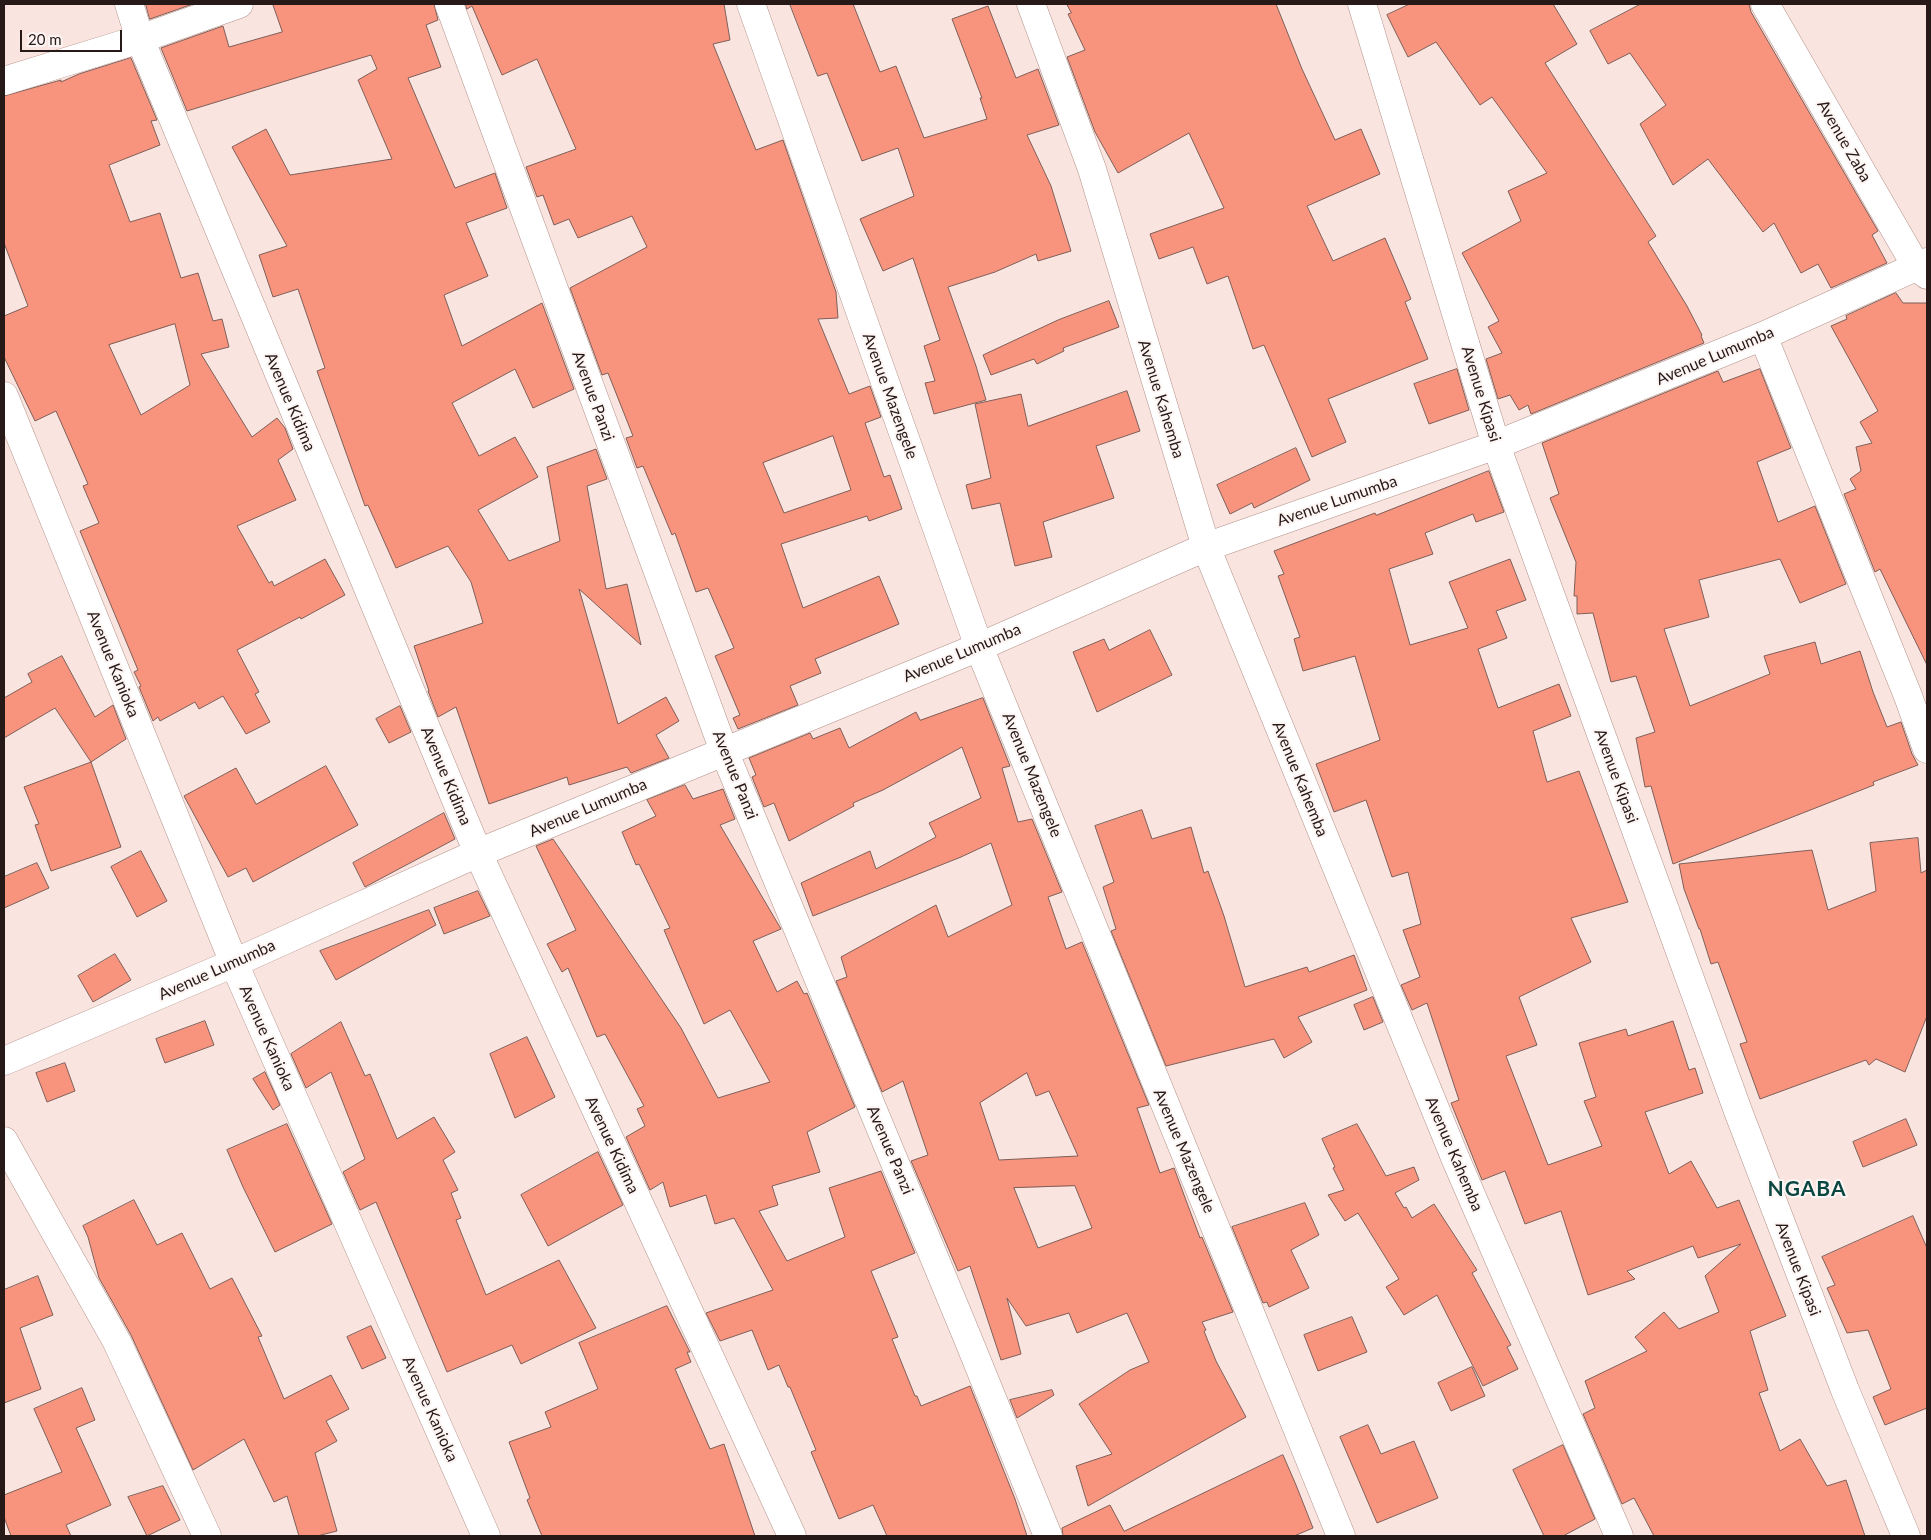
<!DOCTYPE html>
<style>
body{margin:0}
#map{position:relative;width:1931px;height:1540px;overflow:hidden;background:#fae4df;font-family:Lato,sans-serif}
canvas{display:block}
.frame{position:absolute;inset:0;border:5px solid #261917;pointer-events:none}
.scale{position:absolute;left:20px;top:30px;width:102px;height:22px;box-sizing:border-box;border:2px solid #261917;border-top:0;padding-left:6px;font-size:15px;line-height:18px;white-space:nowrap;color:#261917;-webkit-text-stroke:4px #fdf5f3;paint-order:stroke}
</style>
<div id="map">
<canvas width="1931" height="1540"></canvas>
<div class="frame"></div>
<div class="scale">20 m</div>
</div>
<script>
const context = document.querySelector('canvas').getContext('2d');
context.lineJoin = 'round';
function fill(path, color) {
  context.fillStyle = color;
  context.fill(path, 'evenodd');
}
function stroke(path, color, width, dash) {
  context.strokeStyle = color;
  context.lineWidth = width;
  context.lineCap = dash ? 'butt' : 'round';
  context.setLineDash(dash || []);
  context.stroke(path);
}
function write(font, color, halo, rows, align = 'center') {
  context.font = font + ' Lato,sans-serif';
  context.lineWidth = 4;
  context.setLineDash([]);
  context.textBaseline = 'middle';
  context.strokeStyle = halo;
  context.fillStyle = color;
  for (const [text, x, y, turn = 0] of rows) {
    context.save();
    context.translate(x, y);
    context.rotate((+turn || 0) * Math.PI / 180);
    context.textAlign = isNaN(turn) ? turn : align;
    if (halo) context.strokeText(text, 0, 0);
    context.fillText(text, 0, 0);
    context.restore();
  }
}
const building = new Path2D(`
 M146 4H193L150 19Z
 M273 4H434L438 20 426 25 441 67 408 78 455 188 495 173 507 208 466 223 488 276 444 295 462 346 542 303 574 389 533 408 515 369 452 403 479 456 515 437 538 477 478 510 509 561 560 541 547 467 596 449 607 479 587 486 606 589 627 584 641 645 579 589 618 724 666 697 679 721 656 735 669 758 631 773 627 767 569 785 567 777 489 804 456 707 438 717 428 691H429L414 646 483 623 471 582 448 546 396 568 368 505 365 506 317 371 325 368 298 289 273 297 259 255 287 246 232 147 266 129 290 175 392 159 358 80 377 69 371 55 187 111 161 48 223 26 229 47 282 32Z
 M466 4H724L730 40 713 44 756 150 783 140 836 292 838 318 818 319 849 394 870 386 881 417 865 423 884 477 890 475 902 509 869 521 867 516 781 544 803 608 879 576 899 624 815 659 821 673 790 686 798 705 738 729 733 718 740 715 715 656 734 648 708 588 696 592 675 533 672 535 643 466 637 468 626 438 633 436 608 373 602 375 570 288 647 247 632 216 578 238 569 219 554 225 543 195 537 197 526 167 576 149 537 59 502 75 472 6 467 9ZM833 436 851 490 784 513 763 463Z
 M790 4H853L880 72 896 66 924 138 987 119 980 98H982L952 19 988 6 1016 78 1038 69 1059 125 1027 135 1051 186 1071 251 1038 261 1036 254 995 272 948 287 976 366 986 400 934 414 925 383 935 381 924 346 940 340 913 258 883 271 860 219 914 196 898 148 862 161 827 73 818 76Z
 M1067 4H1276L1302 69 1335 140 1361 129 1380 174 1307 206 1333 261 1385 238 1411 299 1405 302 1428 359 1328 399 1346 442 1312 457 1264 345 1253 349 1228 276 1207 284 1193 247 1159 259 1150 234 1224 208 1189 133 1118 173 1095 132 1067 57 1085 50 1068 14 1071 13Z
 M1410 4H1553L1577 44 1545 63 1656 236 1648 242 1687 306 1702 335 1701 336 1704 343 1531 414 1528 405 1519 410 1510 395 1498 399 1486 359 1502 353 1488 327 1499 321 1462 253 1521 221 1508 191 1547 173 1492 97 1480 105 1436 42 1408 57 1387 15Z
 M1641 4H1749L1751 12 1878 231 1872 235 1887 263 1831 288 1818 264 1801 273 1774 223 1763 232 1708 159 1673 185 1640 124 1666 105 1630 53 1608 64 1590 31Z
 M131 58 157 120 151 121 160 145 109 165 130 222 160 213 181 278 198 273 213 321 222 319 229 347 201 354 252 437 277 418 285 428 293 449 278 460 296 500 237 526 269 583 272 581 274 586 325 559 345 595 301 619 300 617 237 650 259 692 255 694 270 722 246 734 223 696 199 709 195 702 160 721 158 717 153 721 139 687 141 686 134 672 138 670 80 531 99 523 83 486 88 484 56 411 35 421 4 357V316L28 306 4 243V96L61 80V82L79 74ZM175 324 190 385 141 415 109 345Z
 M1896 293 1903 303H1927V665L1880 569 1875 572 1844 494 1856 489 1850 479 1861 471 1856 447 1872 443 1860 422 1878 411 1831 326 1847 319 1846 316Z
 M1109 301 1119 327 1063 348 1064 351 1037 364 1034 359 991 375 983 355 1058 320Z
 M1457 369 1469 410 1429 424 1414 384Z
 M1760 369 1791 448 1757 462 1778 522 1815 506 1846 584 1800 603 1780 559 1699 580 1709 617 1664 629 1690 706 1770 674 1764 656 1815 642 1821 664 1860 651 1873 692 1887 727 1901 722 1912 754 1918 765 1873 782 1874 785 1673 864 1651 786 1645 787 1636 738 1655 732 1636 676 1611 682 1593 613 1577 614V596H1574L1576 562 1550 498 1559 494 1542 443 1718 371 1723 382Z
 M1127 391 1140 431 1096 446 1114 498 1043 522 1052 557 1015 566 1000 503 972 509 966 485 991 478 975 404 1021 394 1028 426Z
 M1296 448 1310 480 1254 508 1252 503 1230 514 1217 485Z
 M1489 471 1504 512 1476 522 1473 514 1425 533 1433 554 1389 569 1410 645 1468 628 1449 582 1510 559 1526 600 1496 611 1507 638 1478 649 1498 708 1559 684 1571 716 1533 731 1547 782 1579 771 1628 902 1571 918 1591 962 1519 997 1537 1045 1506 1056 1548 1165 1602 1146 1584 1101 1596 1097 1579 1043 1626 1029 1628 1036 1673 1021 1689 1070 1695 1068 1703 1093 1645 1112 1669 1174 1691 1161 1717 1208 1739 1200 1786 1316 1750 1331 1768 1390 1759 1393 1780 1451 1800 1439 1827 1486 1846 1480 1865 1536H1654L1634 1498 1622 1504 1583 1414 1595 1408 1585 1381 1647 1351 1635 1337 1664 1312 1679 1329 1719 1312 1705 1276 1741 1244 1698 1258 1693 1246 1627 1271 1635 1279 1588 1295 1561 1211 1525 1224 1505 1171 1482 1180 1451 1103 1459 1100 1427 1003 1412 1010 1401 985 1420 977 1403 930 1421 924 1408 872 1392 877 1366 800 1334 812 1316 764 1380 740 1355 656 1303 671 1294 639 1300 637 1278 576 1284 574 1274 551 1375 513 1376 515Z
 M1150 630 1172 675 1097 712 1073 652 1104 639 1109 650Z
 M62 656 95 717 113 705 126 739 91 762 121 847 51 871 35 825 39 824 24 787 91 762 55 708 4 738V698L32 682 28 674Z
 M983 698 1010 766 1002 768 1018 822 1032 819 1062 892 1048 897 1066 949 1082 942 1149 1105 1137 1108 1160 1173 1174 1168 1200 1238 1202 1237 1233 1312 1202 1322 1206 1330 1204 1331 1216 1361 1246 1417 1088 1506 1076 1466 1112 1454 1079 1404 1130 1370 1149 1362 1127 1313 1077 1333 1069 1313 1026 1326 1007 1298 1021 1354 1001 1360 970 1266 958 1271 911 1161 928 1155 903 1081 882 1092 836 981 847 977 841 957 936 905 948 937 1012 905 991 843 961 857 813 916 801 883 870 851 876 869 936 837 929 823 981 798 962 747 883 790 853 803 854 806 789 841 774 803 764 807 752 777 756 775 749 758 810 733 813 739 840 728 849 748 916 712 920 720ZM1027 1073 1036 1096 1049 1091 1078 1156 999 1160 980 1103ZM1075 1186 1092 1228 1038 1248 1014 1188Z
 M400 706 411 732 389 743 376 719Z
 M326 766 358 825 253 882 246 868 228 877 184 796 236 768 256 804Z
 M685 785 693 799 723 789 735 819 720 825 781 929 753 941 777 992 797 981 804 994 807 993 855 1107 807 1132 820 1172 772 1186 778 1205 759 1211 787 1261 845 1237 829 1188 881 1171 915 1253 871 1271 898 1337 892 1339 915 1396H917L921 1406 970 1386 1015 1499 1027 1536H887L873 1505 839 1519 811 1452 816 1450 790 1387H788L779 1365 768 1370 752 1330 720 1341 706 1313 773 1290 734 1218 715 1224 706 1195 670 1207 663 1182 650 1190 626 1137 645 1126 637 1109 644 1106 605 1034 597 1037 568 968 562 972 547 944 576 930 536 846 553 839 681 1028 718 1098 770 1082 730 1010 704 1024 664 930 670 928 639 864 636 865 622 832 656 816 647 800Z
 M1142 810 1152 839 1191 827 1204 873 1208 871 1224 916 1245 987 1307 967 1309 972 1354 955 1367 990 1298 1017 1312 1042 1284 1058 1274 1039 1166 1066 1111 931 1116 929 1103 887 1114 882 1095 826Z
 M444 813 455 839 365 887 353 863Z
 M1918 838 1921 873 1927 870V1016L1905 1072 1876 1059 1869 1065 1866 1060 1760 1099 1740 1044 1747 1042 1718 962 1711 964 1700 929H1699L1684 889 1679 864 1812 850 1828 910 1876 891 1870 843Z
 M141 851 167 901 137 917 111 867Z
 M37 863 49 888 4 908V877Z
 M478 891 490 916 444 934 434 908Z
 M429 910 436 925 336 980 320 951Z
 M115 954 131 980 93 1002 78 976Z
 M1373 997 1383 1022 1364 1030 1354 1005Z
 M205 1021 214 1045 165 1063 156 1039Z
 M341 1022 365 1076 370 1074 397 1139 434 1117 455 1152 443 1160 458 1190 451 1193 461 1218 456 1220 486 1295 559 1260 596 1328 521 1364 512 1345 447 1372 376 1202 360 1210 343 1172 365 1159 331 1072 306 1088 291 1054Z
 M527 1037 555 1097 515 1118 490 1054Z
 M65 1063 75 1091 47 1102 36 1073Z
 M265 1072 280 1105 273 1110 253 1079Z
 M1906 1119 1917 1145 1863 1167 1853 1142Z
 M287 1124 332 1224 275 1252 243 1187 227 1150Z
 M1357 1124 1386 1176 1414 1167 1419 1180 1395 1193 1404 1208 1406 1207 1412 1218 1434 1204 1477 1270 1472 1273 1511 1345 1507 1347 1518 1369 1483 1386 1437 1295 1404 1315 1386 1287 1399 1279 1358 1213 1345 1221 1328 1195 1344 1190 1333 1168 1335 1167 1322 1139Z
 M598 1152 623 1205 548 1246 521 1195Z
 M134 1200 157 1245 182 1233 210 1289 232 1278 262 1336 258 1337 284 1399 331 1375 349 1409 326 1421 337 1441 315 1453 337 1531 317 1536H299L287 1496 274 1502 244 1439 193 1470 131 1335 99 1278 88 1237 83 1226Z
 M1305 1203 1319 1235 1291 1250 1309 1288 1269 1307 1267 1302 1263 1303 1232 1227Z
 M1913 1216 1927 1248V1408L1885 1425 1873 1397 1891 1389 1868 1330 1847 1333 1827 1288 1835 1285 1822 1257Z
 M38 1276 53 1315 20 1328 41 1389 4 1403V1290Z
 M667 1306 690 1352H687L691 1362 675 1369 710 1449 724 1444 755 1536H542L527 1500 530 1498 509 1442 551 1427 545 1412 598 1389 579 1343Z
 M1352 1317 1367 1352 1318 1371 1304 1335Z
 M371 1326 386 1358 362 1369 347 1337Z
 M1472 1367 1485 1396 1451 1411 1438 1383Z
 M82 1388 95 1420 76 1428 111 1505 66 1525 71 1536H11L4 1517V1495L62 1472 34 1409Z
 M1052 1390 1054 1395 1017 1418 1010 1400Z
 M1368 1425 1381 1454 1414 1441 1438 1498 1377 1523 1340 1437Z
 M1563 1445 1595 1519 1563 1536H1544L1513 1470Z
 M1283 1455 1296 1485 1313 1528 1294 1536H1063L1062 1528 1110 1505 1124 1531Z
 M163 1486 180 1520 147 1536 128 1497Z`);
fill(building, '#f8937e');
stroke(building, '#7e5f58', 1);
const minor = new Path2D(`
 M129 4 140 39 478 853 792 1536
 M449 4 724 751 968 1339 1048 1536
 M751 4 979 647 1341 1536
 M1031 4 1092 169 1206 547 1456 1160 1619 1536
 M1362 4 1496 445 1738 1111 1845 1390 1906 1536
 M1765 4 1916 266 1927 275
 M4 81 140 39 239 4
 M1763 336 1908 696 1927 749
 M4 396 234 963 486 1536
 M4 1061 234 963 478 853 979 647 1206 547 1496 445 1763 336 1927 262
 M4 1141 117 1342 207 1536`);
stroke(minor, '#b4928b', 29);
stroke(minor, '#fff', 28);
write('16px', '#261917', '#fdf5f3', [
 ["Avenue Zaba",1844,141,60],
 ["Avenue Lumumba",1715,356,-23],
 ["Avenue Kipasi",1481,394,73],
 ["Avenue Panzi",593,396,70],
 ["Avenue Mazengele",890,396,70],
 ["Avenue Kahemba",1161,399,73],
 ["Avenue Kidima",290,402,67],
 ["Avenue Lumumba",1337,501,-19],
 ["Avenue Lumumba",962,653,-23],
 ["Avenue Kanioka",113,664,68],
 ["Avenue Panzi",735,775,68],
 ["Avenue Mazengele",1032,775,68],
 ["Avenue Kidima",446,776,67],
 ["Avenue Kipasi",1616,776,70],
 ["Avenue Kahemba",1300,779,68],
 ["Avenue Lumumba",588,808,-23],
 ["Avenue Lumumba",217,970,-24],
 ["Avenue Kanioka",267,1038,66],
 ["Avenue Kidima",612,1145,65],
 ["Avenue Panzi",890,1150,67],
 ["Avenue Mazengele",1184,1151,67],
 ["Avenue Kahemba",1454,1154,67],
 ["Avenue Kipasi",1798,1269,69],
 ["Avenue Kanioka",430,1409,66]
]);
context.letterSpacing = '1px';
write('bold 21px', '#0a4740', '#fdf5f3', [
 ["NGABA",1807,1189]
]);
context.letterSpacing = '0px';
</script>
